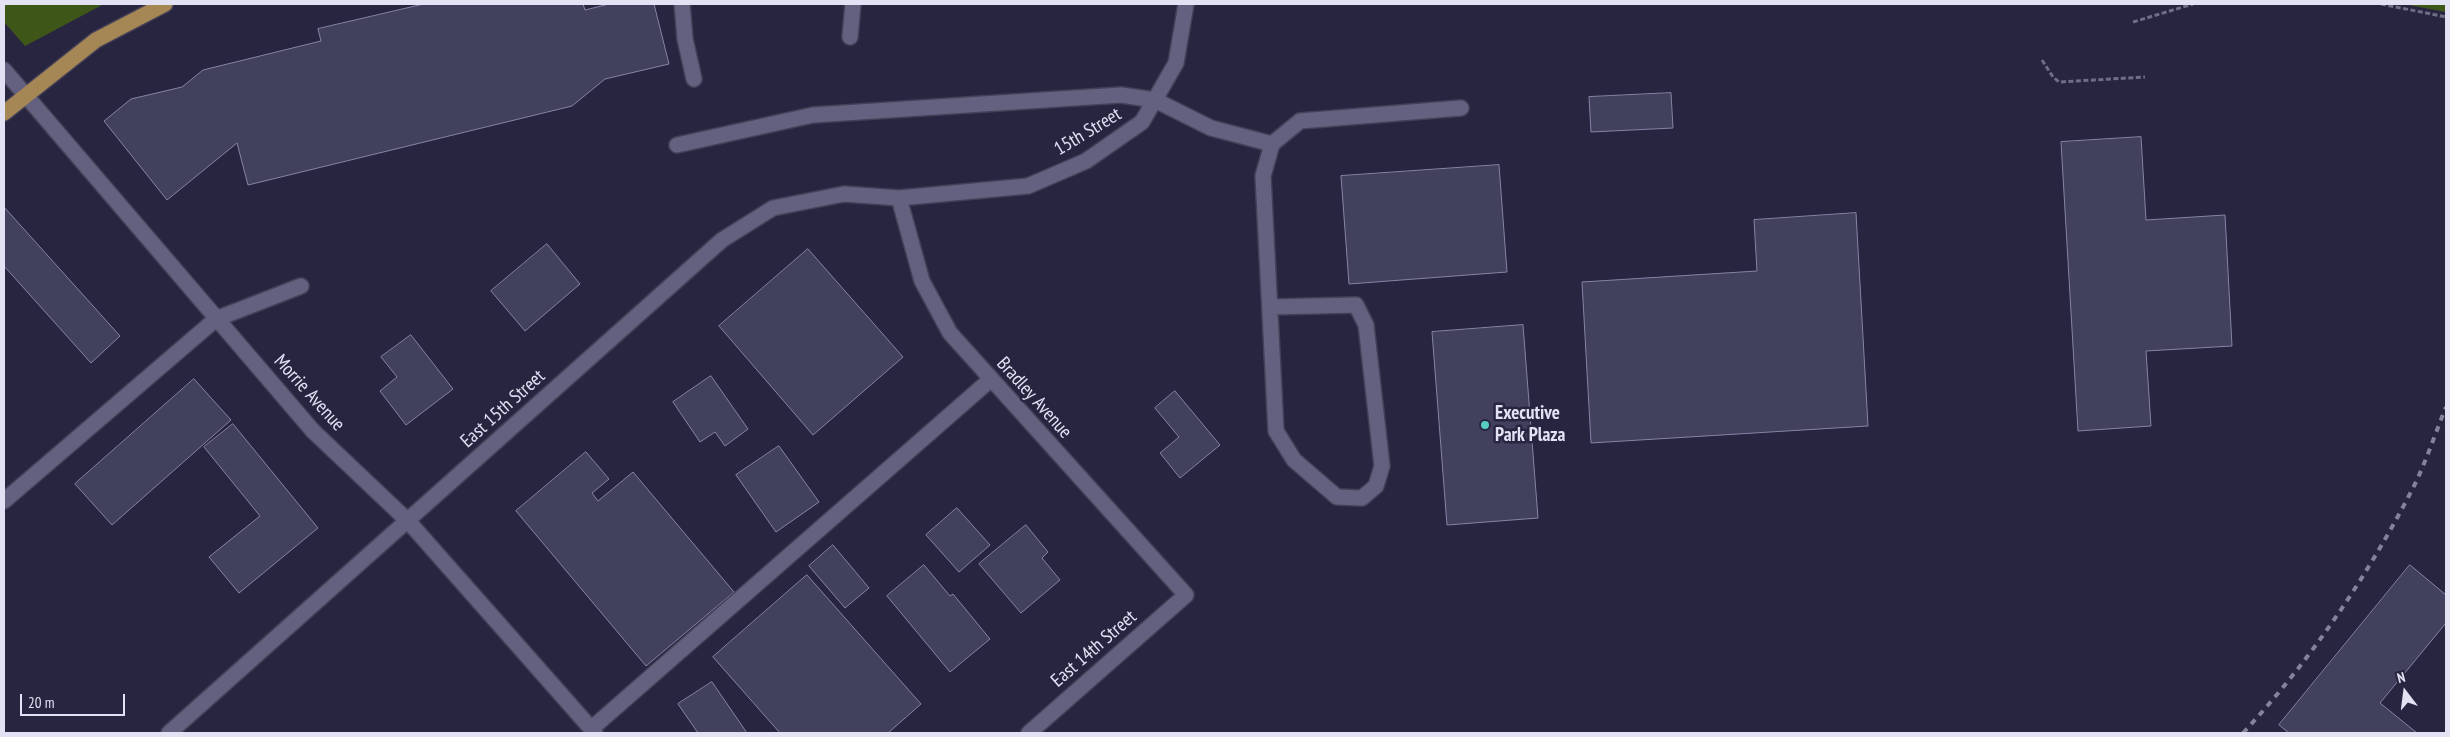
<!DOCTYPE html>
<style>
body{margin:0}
#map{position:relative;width:2450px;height:737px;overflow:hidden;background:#282540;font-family:"PT Sans Narrow",sans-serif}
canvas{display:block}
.frame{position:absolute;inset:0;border:5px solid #e3e1f4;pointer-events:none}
.north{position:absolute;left:2380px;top:667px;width:50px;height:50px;-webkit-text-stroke:4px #282540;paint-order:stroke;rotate:345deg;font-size:14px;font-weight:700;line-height:20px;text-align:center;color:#e3e1f4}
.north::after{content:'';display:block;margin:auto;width:18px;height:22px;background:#e3e1f4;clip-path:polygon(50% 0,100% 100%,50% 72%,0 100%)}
.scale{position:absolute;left:20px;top:694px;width:105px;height:22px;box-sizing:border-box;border:2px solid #e3e1f4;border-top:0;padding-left:6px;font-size:15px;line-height:18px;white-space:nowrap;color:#e3e1f4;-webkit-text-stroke:4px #282540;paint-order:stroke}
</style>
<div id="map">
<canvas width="2450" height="737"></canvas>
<div class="frame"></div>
<div class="north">N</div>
<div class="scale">20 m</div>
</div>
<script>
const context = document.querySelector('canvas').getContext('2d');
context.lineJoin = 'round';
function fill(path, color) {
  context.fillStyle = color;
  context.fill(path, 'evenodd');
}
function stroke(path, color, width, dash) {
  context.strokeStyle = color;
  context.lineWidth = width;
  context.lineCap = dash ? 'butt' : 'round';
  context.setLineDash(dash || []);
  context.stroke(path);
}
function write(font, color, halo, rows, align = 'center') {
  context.font = font + ' "PT Sans Narrow",sans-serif';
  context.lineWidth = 5;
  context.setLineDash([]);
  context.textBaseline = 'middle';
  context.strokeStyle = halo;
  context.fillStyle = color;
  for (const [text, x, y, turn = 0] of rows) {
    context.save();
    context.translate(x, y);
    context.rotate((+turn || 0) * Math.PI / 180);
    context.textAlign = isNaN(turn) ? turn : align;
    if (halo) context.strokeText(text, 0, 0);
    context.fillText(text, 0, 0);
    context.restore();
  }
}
fill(new Path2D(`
 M4 4H104L25 46 4 22Z
 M2403 4H2446V12Z`), '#3f5619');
const building = new Path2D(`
 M424 4H583L585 10 609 4H654L669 64 605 79 572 106 248 185 237 143 167 200 104 121 131 99 182 87 203 70 321 41 318 29Z
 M1671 93 1673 128 1591 132 1589 97Z
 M2141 137 2146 220 2225 215 2232 346 2146 351 2151 426 2078 431 2061 142Z
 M1499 165 1507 272 1349 284 1341 176Z
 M4 207 120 336 91 363 4 266Z
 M1856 213 1868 426 1591 443 1582 282 1757 271 1754 220Z
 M547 244 580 284 525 331 491 291Z
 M808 249 903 357 813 435 719 326Z
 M1523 325 1538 518 1447 525 1432 332Z
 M411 335 453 389 406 425 380 391 397 377 381 357Z
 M711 376 748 429 725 446 715 432 700 442 673 402Z
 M194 379 231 420 112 525 75 484Z
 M1175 391 1220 445 1180 478 1160 453 1179 437 1155 408Z
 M233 424 318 528 239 593 209 557 260 516 204 447Z
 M779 446 819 502 776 532 736 475Z
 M586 452 609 479 592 493 598 501 633 472 734 592 646 666 516 511Z
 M957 508 990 545 959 572 926 535Z
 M1026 525 1048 552 1042 558 1060 580 1021 613 979 564Z
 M833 545 869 588 845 608 809 566Z
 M924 565 950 596 953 594 990 639 950 672 887 596Z
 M2410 565 2446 595V623L2380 703 2417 733H2289L2279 725Z
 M807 575 921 704 888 733H780L713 657Z
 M712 682 747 733H698L678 704Z`);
fill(building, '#41405d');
stroke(building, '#8684a5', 1);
const minor = new Path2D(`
 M682 4 685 39 694 79
 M850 37 853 4
 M4 70 313 431 408 521 595 733
 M677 145 813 115 1121 95 1155 100 1211 128 1272 144
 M899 198 922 281 950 333 1186 595 1029 733
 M1270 307 1356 305 1366 325 1382 466 1376 486 1362 498 1337 497 1294 460 1276 431 1263 176 1272 144 1300 121 1461 108
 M4 501 216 319 301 286
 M591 729 990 380
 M169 733 722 240 773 208 844 194 899 198 1028 186 1086 161 1142 122 1176 63 1186 4`);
const major = new Path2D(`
 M4 113 96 40 165 4`);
stroke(minor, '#444057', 18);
stroke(major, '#444057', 18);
stroke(new Path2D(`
 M2381 4 2446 17
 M2133 22 2193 4
 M2042 60 2053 77 2059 82 2145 77`), '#706e86', 3, [5, 2.5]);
stroke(minor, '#646180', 15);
stroke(major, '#a58655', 15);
stroke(new Path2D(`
 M2243 733C2311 660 2367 577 2413 488 2426 462 2435 434 2446 407`), '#858299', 4, [6, 6]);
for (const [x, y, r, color] of [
 [1485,425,5,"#57cec1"]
]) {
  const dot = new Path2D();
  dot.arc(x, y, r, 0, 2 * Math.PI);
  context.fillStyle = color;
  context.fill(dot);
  stroke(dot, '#282540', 2);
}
write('19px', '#e3e1f4', '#282540', [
 ["15th Street",1088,132,-31],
 ["Morrie Avenue",309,393,48],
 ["Bradley Avenue",1034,398,48],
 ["East 15th Street",503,409,-42],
 ["East 14th Street",1094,649,-41]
]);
write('bold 19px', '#e3e1f4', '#282540', [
 ["Executive",1495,414],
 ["Park Plaza",1495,436]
], 'left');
</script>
